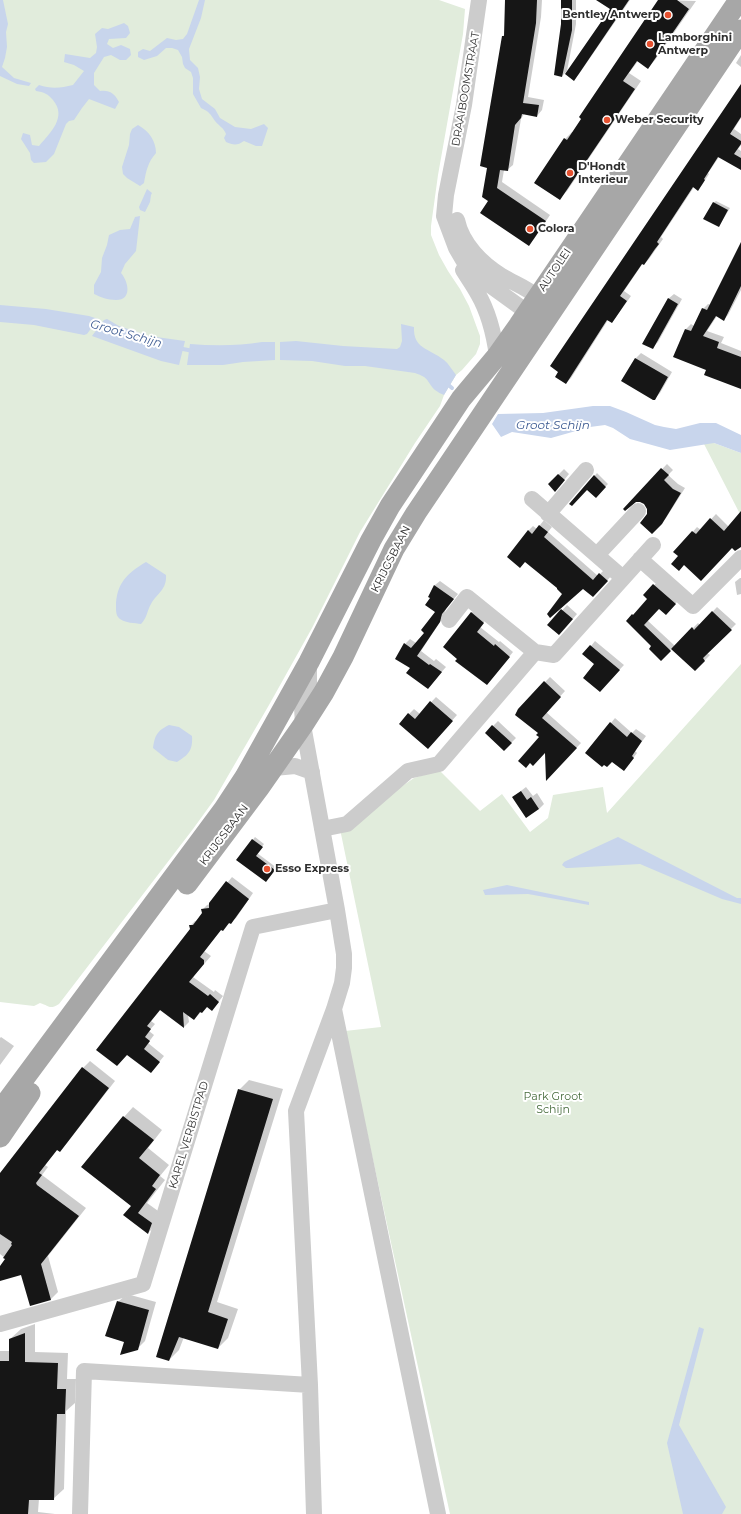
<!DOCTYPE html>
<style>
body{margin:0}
canvas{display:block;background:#fff}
</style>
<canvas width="741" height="1514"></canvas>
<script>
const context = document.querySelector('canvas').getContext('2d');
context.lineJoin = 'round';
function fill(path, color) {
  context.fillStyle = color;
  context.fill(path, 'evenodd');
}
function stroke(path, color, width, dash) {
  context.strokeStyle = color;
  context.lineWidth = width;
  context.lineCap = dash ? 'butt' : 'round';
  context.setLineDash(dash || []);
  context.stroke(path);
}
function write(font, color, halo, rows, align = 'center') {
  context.font = font + ' Montserrat,sans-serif';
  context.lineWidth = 4;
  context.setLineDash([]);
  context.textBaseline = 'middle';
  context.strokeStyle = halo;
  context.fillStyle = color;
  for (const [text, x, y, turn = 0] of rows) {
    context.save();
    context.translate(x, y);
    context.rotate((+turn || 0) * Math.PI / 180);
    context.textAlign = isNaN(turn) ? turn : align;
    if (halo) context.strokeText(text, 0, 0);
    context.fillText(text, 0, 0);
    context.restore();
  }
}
fill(new Path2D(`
 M0 0H439L465 9 463 34 438 175 431 226V235L439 255 448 271 460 289 469 306 480 336V344L476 354 462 370 456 375 444 395 440 406 415 443 360 532 312 628 269 705 214 800 193 829 59 1004C49 1010 50 1006 40 1003L34 1006 0 1002Z
 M708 443H714L741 453V516L704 444Z
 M741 664V1514H450L345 1031 381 1027 340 829 414 778 439 770 480 811 502 794 530 832 548 818 553 795 603 787 607 813Z`), '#e1ecdc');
fill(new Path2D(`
 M0 0H3L8 24 6 32 7 47 5 58 2 67 14 78 31 83 29 86 17 84 0 76Z
 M199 0H205L201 18 189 49 190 60 198 68 200 77 199 89 202 99 215 109 220 118 235 127 251 129 264 124 268 128 262 146H256L244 141C237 146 233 145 226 142L224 138 226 134C224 128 219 126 215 121 210 114 210 112 201 108L193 94V78L191 72 185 68 183 64 182 57 178 50 172 48H166L157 56 144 60 138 57V52L143 49 150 51 167 38 176 40 183 39 187 34Z
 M124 23 128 26 130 33 126 38 109 39 107 44 113 48 121 45 130 49 131 55 126 60H120L111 55 104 57 94 73V85L100 91C110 90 114 93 119 102L115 109 89 99 82 108 74 120 69 121 66 124 54 154 46 162 34 163 31 160 30 153 21 139 23 133 30 135 32 145 39 146C51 132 67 117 53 100 48 94 44 92 36 91L35 89 39 85C51 89 61 88 73 85L84 71 74 65 64 62 65 54 90 58 96 53 97 47 95 34 102 28 108 29Z
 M138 125C149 131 156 141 156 153 148 162 146 171 144 183L140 186 127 178 123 174 122 167 129 145 130 134 132 129Z
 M147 189 152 193 151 195 150 202 145 212 140 210 139 207Z
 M140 216 136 251 125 264 121 273C128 281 133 300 116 300 108 300 100 297 94 294V285L101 272 102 258 107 245 109 235 120 230 130 229 135 217Z
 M0 305 46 309 89 316 98 319 87 334 84 335 34 325 0 322Z
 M107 319 119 326 149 336 185 341 179 365 161 361 92 336 104 320Z
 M401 324 414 327C413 349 429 348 444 360 449 364 452 370 456 375L444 395C441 394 438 392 435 390 426 381 430 378 415 373L365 366H345L312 361 280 360V342L296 341 343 346 397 349 400 347 402 341Z
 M262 342H275V360L243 362 223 365H187L190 344C214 346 238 346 262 342Z
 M593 406H610L626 412 655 425 664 427 676 429 700 423H716L741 435V453L714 443 670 450 630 439 613 428 605 425 590 427 551 438 512 432 501 437 492 424 498 414 543 413Z
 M146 562 166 575C167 590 157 593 151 604 147 611 147 618 141 624 135 623 125 623 120 619 116 616 116 611 116 607 116 584 127 573 146 562Z
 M169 725 179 727 192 736C193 751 188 755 177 762L168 760 153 748C155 735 157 731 169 725Z
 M618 837 737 898H741V904L722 899 640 864 569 868H566L562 865 564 862 568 860Z
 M507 885 589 902V905L528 894 485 895 483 890Z
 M699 1327 704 1329 679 1425 726 1507 722 1514H683L667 1443Z`), '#c8d5ec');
fill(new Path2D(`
 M506 0H542L541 17 528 97 544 100 542 110 537 116 524 114 521 119 513 165 507 170H504L502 182 550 215 534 239 528 245 489 201 488 167 503 36 505 34Z
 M562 0H576V24L567 71 562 76Z
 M598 0H630L579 74 574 79 611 8Z
 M660 0 696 1 655 60 648 68 638 61 629 73 641 81 567 191 559 199 565 139 572 132H573Z
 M741 55V67L736 63Z
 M741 86V118L734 129 741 134V145L738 149 741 151V168L719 157 708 173 709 174 702 185 698 189 694 187 661 237 663 239 649 259 644 264 643 263 624 291 631 296 616 317 612 322 608 320 571 378 566 383Z
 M716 201 730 208 719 226 713 203Z
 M741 244V290L728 315 723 320 717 316 707 331 724 337 721 343 741 351V388L707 369 686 329 691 324 694 326 703 309 708 304 711 305Z
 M674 294 682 299 658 342 653 347 668 299Z
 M641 353 672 372 660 393 654 399 622 380 636 358Z
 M667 464 673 470 668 475 678 484 685 488 666 518 652 532 648 508 645 503 635 501 624 509Z
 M564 469 569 474 560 485 549 484Z
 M597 473 608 484 595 497 587 489 571 504Z
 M741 513V546L679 556 675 552 697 527 701 530 716 514 729 527Z
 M544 520 552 527 548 532 598 576 605 569 612 575 598 591 583 588 564 594 528 531 533 526 537 529Z
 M740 578H741V594L737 595 735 582Z
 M659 580 680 599 670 609 659 608 647 620 675 646 698 623 700 625 717 607 736 624 707 653 710 655 695 670 672 648 661 659 653 646 627 621 649 599 645 595Z
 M440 581 458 594 446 608 444 616 421 651 434 661 436 659 446 667 432 683 411 668 405 644 410 639 416 643 426 633 436 612 432 598 429 596 435 585Z
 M567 605 577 614 564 629 549 625Z
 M476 609 487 618 480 627 499 642 500 641 513 652 487 684 471 613Z
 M595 641 624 665 604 686 595 664 591 646Z
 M550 677 565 691 546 712 581 743 547 779 546 751 540 737V733L545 682Z
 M436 697 457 715 433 742 409 714 414 709 420 714Z
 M615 718 632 733 636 729 646 736 635 751 637 753 628 765 587 753Z
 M498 721 516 738 504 750 486 733Z
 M526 787 533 796 537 793 544 804 539 809 513 797Z
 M255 837 264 844 257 853 277 868 269 878 238 859Z
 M232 877 253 893 236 918 222 929 204 951 211 956 193 977 214 992 215 990 223 996 216 1005 207 1006 194 1019 188 1015 189 1022 184 1027 161 1009 151 1021 155 1024 149 1031 154 1035 148 1043 164 1056 151 1072 127 1054 191 929 190 926 195 921H197L203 913 202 910 207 905 210 904Z
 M1 1037 14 1046 0 1065V1038Z
 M90 1061 115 1081 67 1143 59 1151 58 1149 45 1165 48 1167 42 1175 86 1208 48 1256 58 1292 51 1299 31 1305 22 1274 0 1277V1267L6 1259 0 1254V1175L83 1068Z
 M249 1080 283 1089 217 1302 238 1309 228 1338 218 1348 184 1337 179 1350 169 1360 239 1090Z
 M133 1107 162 1130 148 1148 169 1165 160 1176 165 1180 147 1203 161 1213 157 1224 148 1233 132 1205 124 1117Z
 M127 1294 156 1302 145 1341 137 1349 125 1342 106 1336 119 1301Z
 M35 1324V1352L68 1353 67 1379H76L75 1403 66 1411 64 1489 53 1499H39L38 1512 55 1514H0V1351H10V1339L21 1329Z`), '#0003');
stroke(new Path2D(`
 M178 348 193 351
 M446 383 452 388`), '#c8d5ec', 4);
fill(new Path2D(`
 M505 0H537L536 23 523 103 539 105 537 117 522 114 521 118 515 125 508 171 500 170 497 188 546 221 529 246 480 213 488 201 482 197 487 168 480 166 502 36H504Z
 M561 0H572V30L562 77 554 75 561 24Z
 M596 0H629L574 81 565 74 610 9Z
 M658 0H677L689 9 648 69 637 61 623 81 635 89 560 200 534 183 564 138 567 140 581 119 579 117Z
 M741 84V117L730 134 741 141V144L734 154 741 158V170L718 157 704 179 705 180 698 191 693 187 657 242 659 244 655 249 644 265 642 264 620 296 627 301 612 323 607 320 566 384 555 377 558 372 550 366Z
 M713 202 728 210 719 227 703 219Z
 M741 242V286L724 321 716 316 703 336 719 342 717 348 741 357V389L704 375 706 370 673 357 685 329 691 331 702 308 707 310Z
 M668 298 678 304 653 349 642 344Z
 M635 358 668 377 655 400H653L621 381Z
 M661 468 669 475 664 480 673 489 681 493 662 524 652 534 640 523 647 514V509L644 504 640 502H636L625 511 623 509Z
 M558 474 565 480 555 492 548 484Z
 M594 475 606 487 596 498 587 490 572 506 569 504Z
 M741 511V547L735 551 732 548 701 581 684 565 679 571 671 564 678 556 673 552 692 531 696 534 710 518 724 531Z
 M539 525 548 532 544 537 593 580 599 573 608 581 593 597 583 589 550 618 547 614 562 594 557 589V588L525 562 520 568 507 557 528 530 532 534Z
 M653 584 676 604 666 615 659 609 644 625 671 651 661 661 649 649 651 646 626 621 632 614 633 615 647 599 643 595Z
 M434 585 454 599 442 614 440 622 417 656 429 665 430 664 442 672 428 689 406 673 410 668 395 659 404 643 411 648 424 633 421 630 435 612 425 605 430 598 428 597Z
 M561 609 573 619 559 635 547 625Z
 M712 611 732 630 703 658 705 661 695 671 671 649 692 627 694 630Z
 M471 612 484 623 477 632 494 646 495 644 510 657 487 685 455 661 457 659 443 647Z
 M590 645 620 670 600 692 583 678 594 664 582 654Z
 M544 681 561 697 542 718 577 748 546 781 545 753 533 766 530 763 526 768 518 761 539 737 536 735 538 733 515 715 518 709Z
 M430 701 453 721 428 749 399 724 408 713 415 719Z
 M610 722 627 737 631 732 642 741 632 756 634 758 624 771 612 762 607 767 604 765 602 767 585 753Z
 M492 725 512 743 504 751 485 733Z
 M521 791 527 800 531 797 539 809 526 818 512 797Z
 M252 839 263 847 256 856 275 870 266 882 236 860Z
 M226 881 249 899 231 924 229 923 223 931 221 930 200 957 204 960V964L189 982 208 996 210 994 219 1002 212 1011 207 1007 202 1013 200 1012 194 1020 183 1012 184 1028 160 1010 147 1026 151 1029 145 1037 150 1041 144 1049 160 1062 151 1073 127 1055 117 1066 96 1050 190 929 189 925H193L202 913 201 909 209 908V903Z
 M82 1067 109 1088 60 1152 57 1150 39 1173 42 1175 36 1183 37 1185 79 1216 41 1264 51 1300 30 1306 21 1275 0 1281V1266L5 1259 3 1258 12 1245 11 1244 12 1242 0 1234V1173Z
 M238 1089 273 1099 208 1312 228 1319 218 1349 179 1337 169 1361 156 1357Z
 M123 1116 154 1140 139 1158 160 1175 152 1186 156 1189 138 1213 152 1223 148 1234 123 1215 131 1206 81 1167Z
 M117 1301 149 1310 138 1350 120 1355 124 1342 105 1336Z
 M25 1333V1362L58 1363 57 1389H66L65 1414H57L54 1500H29L28 1514H0V1361H9V1339Z`), '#161616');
stroke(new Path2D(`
 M479 0 464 105 446 195 444 216 456 248 463 260 480 278 527 312 537 314
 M457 220C462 244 482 264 502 276 513 283 528 288 537 297 539 299 541 304 543 307
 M463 270C468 278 473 285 478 294 489 313 494 334 497 356
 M532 499 623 578
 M548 514 586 470
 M597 555 638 511
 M640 559 693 606 741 558
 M449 620 467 597 535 652
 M274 768 295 766 312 772
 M322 829 347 824 408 771 439 764 535 652 554 655 653 545
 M334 1009 438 1514
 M0 1324 143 1284 253 927 337 910
 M310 1385 314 1514
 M80 1514 84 1371 310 1385 296 1111 334 1009 342 983 344 968V954L337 910 303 725 302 707 303 700 309 688V662`), '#ccc', 16);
stroke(new Path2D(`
 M187 884 259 788 303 725 324 692 343 657 394 549 416 513 741 30
 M0 1111 224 809 245 777 309 662 371 540 390 506 461 399 497 356 519 325 739 0
 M0 1137 30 1093`), '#a7a7a7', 21);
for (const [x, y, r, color] of [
 [668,15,4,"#e65130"],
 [650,44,4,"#e65130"],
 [607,120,4,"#e65130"],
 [570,173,4,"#e65130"],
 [530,229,4,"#e65130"],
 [267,869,4,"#e65130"]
]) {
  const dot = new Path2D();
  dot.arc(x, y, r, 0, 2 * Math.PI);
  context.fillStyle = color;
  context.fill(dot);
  stroke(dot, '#fff', 1.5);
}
write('bold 11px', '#2f2f2f', '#fff', [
 ["Bentley Antwerp",660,15,"right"],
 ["Lamborghini",658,38],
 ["Antwerp",658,51],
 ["Weber Security",615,120],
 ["D'Hondt",578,167],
 ["Interieur",578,180],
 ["Colora",538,229],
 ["Esso Express",275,869]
], 'left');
write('11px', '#2f2f2f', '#fff', [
 ["DRAAIBOOMSTRAAT",466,89,-80],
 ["AUTOLEI",555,270,-56],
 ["KRIJGSBAAN",391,559,-63],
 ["KRIJGSBAAN",224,835,-53],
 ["KAREL VERBISTPAD",189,1135,-73]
]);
write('11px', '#466b3c', '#fff', [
 ["Park Groot",553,1097],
 ["Schijn",553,1110]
]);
write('italic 12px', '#3c5a91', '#fff', [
 ["Groot Schijn",126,334,16],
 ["Groot Schijn",553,425]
]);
</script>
